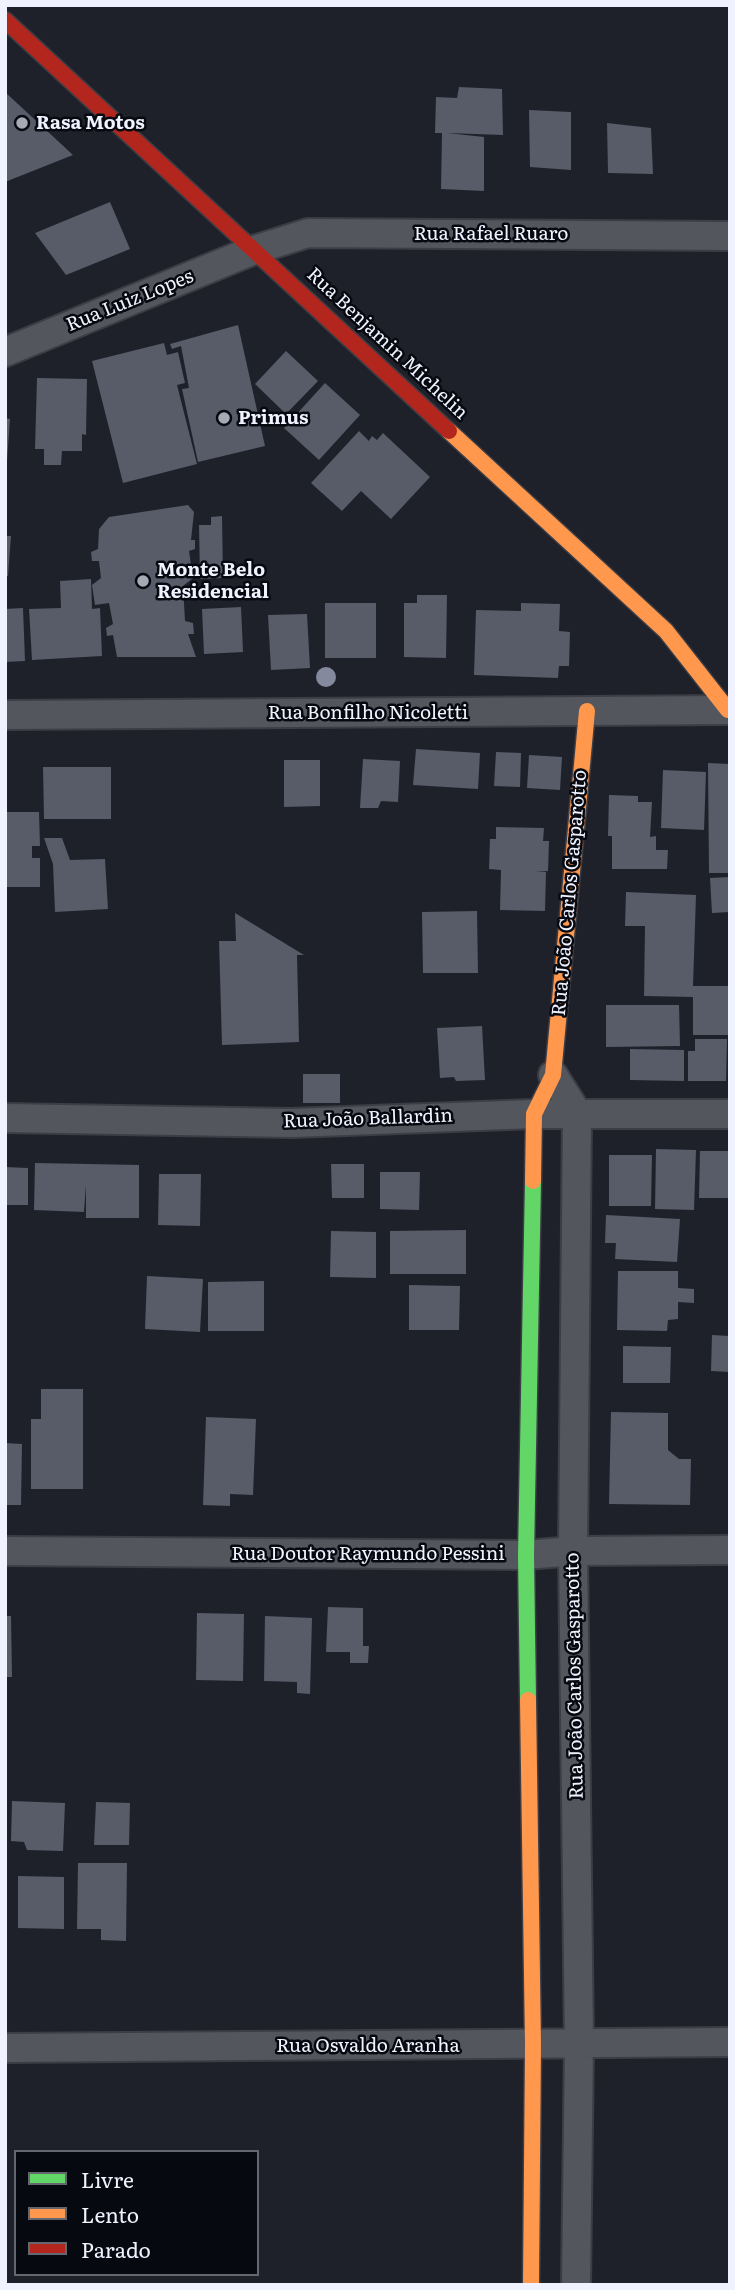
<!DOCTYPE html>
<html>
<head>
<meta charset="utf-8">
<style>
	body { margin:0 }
	#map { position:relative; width:735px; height:2290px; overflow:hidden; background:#1f212a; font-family:Literata,serif }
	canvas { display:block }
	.frame { position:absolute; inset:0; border:7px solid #f0f3ff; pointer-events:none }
	.legend { position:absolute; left:14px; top:2150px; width:245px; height:126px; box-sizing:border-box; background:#070910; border:2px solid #646770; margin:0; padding:9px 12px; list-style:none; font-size:21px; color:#f0f3ff }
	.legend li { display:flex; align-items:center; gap:14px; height:35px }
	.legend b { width:35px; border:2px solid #646770 }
</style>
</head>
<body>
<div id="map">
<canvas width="735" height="2290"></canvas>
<div class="frame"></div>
<ul class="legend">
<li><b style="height:9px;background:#63d668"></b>Livre</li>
<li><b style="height:9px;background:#ff974d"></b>Lento</li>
<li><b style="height:9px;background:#b3261e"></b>Parado</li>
</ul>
</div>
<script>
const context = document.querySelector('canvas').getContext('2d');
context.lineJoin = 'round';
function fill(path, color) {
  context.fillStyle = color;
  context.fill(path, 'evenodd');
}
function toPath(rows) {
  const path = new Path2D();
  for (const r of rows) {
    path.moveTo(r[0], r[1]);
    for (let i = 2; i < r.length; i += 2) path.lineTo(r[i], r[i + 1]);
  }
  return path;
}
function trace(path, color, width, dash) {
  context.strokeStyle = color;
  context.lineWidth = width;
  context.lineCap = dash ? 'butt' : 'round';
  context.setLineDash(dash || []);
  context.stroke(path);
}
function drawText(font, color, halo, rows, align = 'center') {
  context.font = font + ' Literata,serif';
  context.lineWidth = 5;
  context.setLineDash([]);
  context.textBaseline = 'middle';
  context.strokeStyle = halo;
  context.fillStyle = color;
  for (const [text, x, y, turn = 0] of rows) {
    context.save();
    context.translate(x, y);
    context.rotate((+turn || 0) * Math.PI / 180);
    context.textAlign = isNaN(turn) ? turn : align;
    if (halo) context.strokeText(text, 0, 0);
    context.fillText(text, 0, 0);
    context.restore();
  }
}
fill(toPath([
	[459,87,502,89,503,135,447,133,484,137,484,191,441,189,442,133,435,133,436,97,457,98],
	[5,92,73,155,5,182],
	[529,110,571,112,571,170,530,167],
	[607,123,651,128,653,174,608,173],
	[110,202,130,249,66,275,35,233],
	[238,325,265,446,198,462,182,389,189,388,181,346,172,349,170,344],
	[164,343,167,355,178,352,185,383,177,385,197,464,123,483,92,361],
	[286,351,318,381,286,414,255,384],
	[37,378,87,379,86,435,82,434,82,451,62,451,61,465,44,465,44,449,35,449],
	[325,383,360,415,319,460,284,428],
	[5,418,10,419,7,461,5,461],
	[359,431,369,441,372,436,377,440,383,433,430,477,391,519,361,491,342,511,311,483],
	[188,505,194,512,191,540,195,540,195,549,189,551,193,578,183,586,185,621,193,623,194,634,188,634,196,657,117,657,113,635,107,636,106,628,113,624,109,603,95,605,92,585,101,578,99,561,92,561,91,552,98,549,99,529,109,517],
	[222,516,223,578,200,579,199,525,211,525,211,517],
	[5,536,11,536,8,576,5,576],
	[91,579,92,609,100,608,102,656,32,660,29,609,61,608,60,581],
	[417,595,447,595,446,658,404,657,404,603,417,603],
	[325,603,376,603,376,658,325,658],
	[521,603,560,604,559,631,570,632,569,666,559,666,558,678,474,675,476,610,521,611],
	[241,607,243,652,204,654,202,609],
	[23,608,25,661,5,662,5,609],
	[307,614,310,668,271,670,268,615],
	[416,749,480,753,478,789,413,785],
	[496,752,521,753,520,787,494,786],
	[529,755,562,757,560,790,527,788],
	[363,759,400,761,398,802,381,801,378,808,360,808],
	[284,760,320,760,320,806,284,807],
	[708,763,730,764,730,873,709,873],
	[43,767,111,767,111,819,44,819],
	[663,770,706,772,704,830,661,828],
	[609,795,638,796,638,802,652,802,650,837,656,836,656,850,668,850,667,869,612,869,612,836,608,836],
	[5,812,39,812,40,846,32,846,32,858,40,858,40,887,5,887],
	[496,827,544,828,543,841,549,841,548,871,536,872,546,872,545,911,500,910,501,870,489,869,490,839,496,839],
	[44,838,62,838,70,860,105,859,108,909,55,912,53,864],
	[730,877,730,912,712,913,710,878],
	[626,892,696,895,693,986,730,986,730,1035,693,1035,693,997,644,996,645,926,625,926],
	[477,911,478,973,423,973,422,912],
	[235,913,304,955,297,955,299,1042,222,1045,219,941,236,941],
	[606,1005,679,1005,680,1046,606,1047],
	[482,1026,485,1080,456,1081,454,1077,440,1078,437,1028],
	[695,1039,727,1039,726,1081,688,1081,688,1051,695,1051],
	[630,1049,684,1050,684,1081,630,1080],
	[303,1074,340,1074,340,1103,303,1103],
	[656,1149,696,1150,694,1210,655,1209],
	[700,1151,730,1151,730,1198,699,1198],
	[609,1155,652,1155,651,1206,609,1206],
	[35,1163,139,1165,139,1218,86,1218,86,1185,84,1212,34,1210],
	[331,1164,364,1164,364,1198,332,1198],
	[5,1167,28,1168,28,1205,5,1205],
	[380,1172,420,1172,419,1210,380,1209],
	[159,1174,201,1174,200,1226,158,1225],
	[606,1215,680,1219,677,1262,615,1259,616,1243,605,1243],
	[466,1230,466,1274,390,1274,390,1231],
	[331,1231,376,1232,376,1278,330,1277],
	[618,1271,678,1271,678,1288,694,1289,694,1303,678,1302,678,1319,668,1320,667,1331,617,1330],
	[147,1276,203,1279,200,1332,145,1329],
	[264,1281,264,1331,208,1331,208,1282],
	[409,1285,460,1286,459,1330,409,1330],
	[712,1335,730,1336,730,1372,711,1371],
	[623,1346,671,1347,670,1383,623,1383],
	[41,1389,83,1389,83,1489,31,1489,31,1419,41,1419],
	[611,1412,668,1413,668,1450,679,1459,691,1459,690,1505,609,1504],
	[206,1417,256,1419,253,1495,230,1494,230,1506,203,1505],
	[5,1443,22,1444,21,1505,5,1505],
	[328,1607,363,1608,363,1646,369,1646,368,1663,350,1663,350,1652,326,1652],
	[197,1613,244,1614,243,1681,196,1680],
	[5,1616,11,1616,12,1677,5,1677],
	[265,1616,312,1618,310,1694,297,1693,297,1682,264,1681],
	[12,1801,65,1803,63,1851,27,1850,24,1842,11,1841],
	[96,1802,130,1803,129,1845,94,1845],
	[78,1863,127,1863,126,1941,101,1940,101,1929,77,1929],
	[18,1876,64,1877,64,1929,18,1928]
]), '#585b68');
const street = toPath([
	[5,352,254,250,308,233,730,236],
	[5,715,730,710],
	[553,1075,577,1113,573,1551,579,2043,576,2285],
	[5,1118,292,1123,534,1114,730,1114],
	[5,1551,526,1555,573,1551,730,1550],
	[5,2048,730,2042]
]);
const fast = toPath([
	[528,1700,526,1555,533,1181]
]);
const slow = toPath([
	[449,431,666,631,728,710],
	[533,1181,534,1114,553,1075,587,711],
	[528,1700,533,2045,531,2285]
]);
const jam = toPath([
	[5,20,449,431]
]);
trace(street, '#3c3d45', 32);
trace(fast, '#3c3d45', 19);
trace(slow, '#3c3d45', 19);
trace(jam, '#3c3d45', 19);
trace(street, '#54565d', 28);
trace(fast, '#63d668', 16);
trace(slow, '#ff974d', 16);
trace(jam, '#b3261e', 16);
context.fillStyle = '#84899e';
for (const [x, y] of [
	[326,677]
]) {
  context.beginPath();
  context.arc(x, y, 10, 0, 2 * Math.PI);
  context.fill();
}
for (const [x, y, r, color] of [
	[22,123,7,"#a7aab4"],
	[224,418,7,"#a7aab4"],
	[143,581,7,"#a7aab4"]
]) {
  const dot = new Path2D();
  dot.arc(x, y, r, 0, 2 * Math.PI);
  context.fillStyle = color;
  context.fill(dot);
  trace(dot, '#070910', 2.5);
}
drawText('bold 19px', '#f0f3ff', '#070910', [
	["Rasa Motos",36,123],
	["Primus",238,418],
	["Monte Belo",157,570],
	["Residencial",157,592]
], 'left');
drawText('19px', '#f0f3ff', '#070910', [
	["Rua Rafael Ruaro",491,234],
	["Rua Luiz Lopes",130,301,-22],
	["Rua Benjamin Michelin",387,344,43],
	["Rua Bonfilho Nicoletti",368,713],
	["Rua João Carlos Gasparotto",570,893,-85],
	["Rua João Ballardin",368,1119,-2],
	["Rua Doutor Raymundo Pessini",368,1554],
	["Rua João Carlos Gasparotto",575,1676,-91],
	["Rua Osvaldo Aranha",368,2046]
]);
</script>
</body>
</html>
